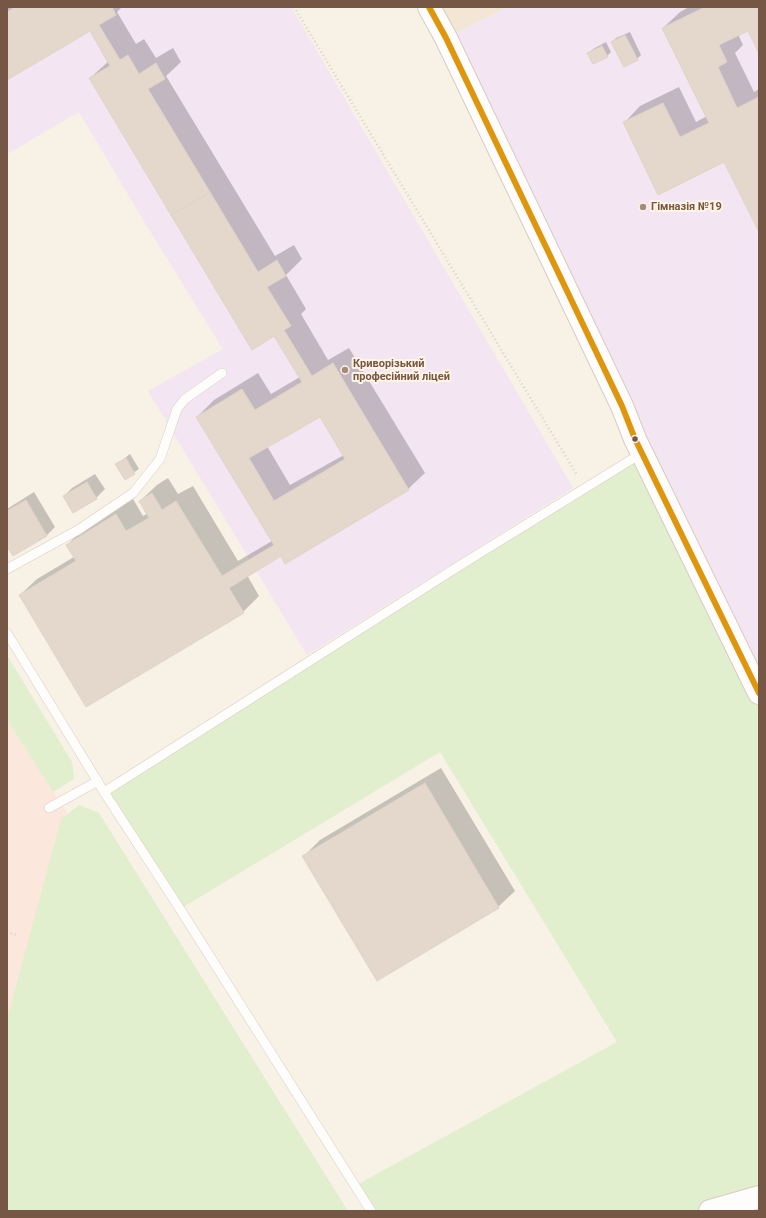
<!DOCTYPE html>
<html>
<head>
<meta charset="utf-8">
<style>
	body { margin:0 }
	#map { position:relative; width:766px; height:1218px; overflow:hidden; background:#f7f1e6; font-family:Roboto,sans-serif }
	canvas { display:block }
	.frame { position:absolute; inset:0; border:8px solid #765645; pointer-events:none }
</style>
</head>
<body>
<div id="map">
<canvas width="766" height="1218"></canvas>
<div class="frame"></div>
</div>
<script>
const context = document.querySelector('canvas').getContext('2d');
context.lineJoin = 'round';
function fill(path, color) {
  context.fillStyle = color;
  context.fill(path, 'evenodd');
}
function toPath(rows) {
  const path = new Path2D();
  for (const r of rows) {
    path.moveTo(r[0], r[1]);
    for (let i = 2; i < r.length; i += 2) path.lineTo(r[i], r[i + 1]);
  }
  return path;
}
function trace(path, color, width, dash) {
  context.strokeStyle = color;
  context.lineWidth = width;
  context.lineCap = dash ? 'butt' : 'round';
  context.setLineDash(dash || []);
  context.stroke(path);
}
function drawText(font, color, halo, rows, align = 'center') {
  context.font = font + ' Roboto,sans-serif';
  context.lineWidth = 4;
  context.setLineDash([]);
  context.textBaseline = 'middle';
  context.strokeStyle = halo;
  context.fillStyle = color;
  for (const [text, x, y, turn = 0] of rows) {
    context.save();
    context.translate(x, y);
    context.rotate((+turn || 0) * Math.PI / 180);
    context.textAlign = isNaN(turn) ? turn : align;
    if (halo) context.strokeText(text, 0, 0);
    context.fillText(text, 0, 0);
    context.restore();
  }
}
fill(toPath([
	[429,7,508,7,446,38]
]), '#f3e6d5');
fill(toPath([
	[7,720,67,813,7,1197]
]), '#fbe7db');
fill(toPath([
	[7,7,291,7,573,488,307,655,148,391,223,349,148,228,79,112,7,154],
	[508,7,759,7,759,693,446,38]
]), '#f3e5f1');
fill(toPath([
	[642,453,759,693,759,1197,710,1211,371,1211,355,1186,617,1042,440,752,180,909,104,792],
	[7,655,72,762,74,779,53,792,7,720],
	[79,805,99,813,348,1211,7,1211,7,1019,61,819]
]), '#e2efcf');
fill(toPath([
	[7,7,122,7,117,12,136,44,144,39,156,58,173,48,181,62,166,76,275,256,294,245,302,259,286,275,306,309,301,314,328,360,349,348,425,473,408,489,281,555,247,575,259,596,243,612,20,595,37,579,74,557,67,545,83,529,133,499,143,516,148,513,140,501,157,485,168,478,178,494,193,486,238,561,272,541,197,417,214,400,258,373,271,394,300,377,274,335,90,78,109,61,90,29,7,79],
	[321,415,344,455,290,485,267,446],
	[689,7,759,7,759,51,749,29,738,34,743,45,735,53,754,92,759,89,759,230,725,161,624,123,640,106,679,87,696,122,707,116,663,28,680,12],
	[630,32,641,55,637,59,612,42,616,38],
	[606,42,611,52,607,56,589,53,593,49],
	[130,454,139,469,125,478,117,464],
	[95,474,105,489,96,498,73,512,64,496,72,488],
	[34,492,55,527,47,535,13,555,7,545,7,509],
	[441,768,515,891,498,907,377,979,304,856,320,840]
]), '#0003');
const building = toPath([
	[15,7,112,7,116,15,99,25,120,60,128,55,139,74,156,63,165,79,148,89,210,192,171,215,89,78,110,66,90,31,7,80,7,12,15,7],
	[705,7,759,7,759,53,748,31,719,45,727,62,718,67,737,108,759,97,759,232,724,162,658,195,623,122,663,103,680,137,709,123,662,28,705,7],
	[625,35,638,60,624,67,611,42,625,35],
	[602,46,608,57,593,64,587,53,602,46],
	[210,192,258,272,277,260,286,276,267,287,291,326,284,330,312,376,333,363,409,490,285,564,281,556,229,588,244,613,86,707,19,595,76,561,66,545,116,514,126,531,149,518,139,501,152,493,162,510,176,501,222,576,274,545,196,417,242,389,255,410,302,382,274,336,252,350,171,215,210,192],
	[320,417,345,459,274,501,249,458,320,417],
	[126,458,135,474,125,480,115,464,126,458],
	[87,482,97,499,73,513,63,496,87,482],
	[26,500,47,536,13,556,7,547,7,511,26,500],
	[425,783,499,908,377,981,302,856,425,783]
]);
fill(building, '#e4d8cd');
trace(building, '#e0d3c8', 1);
const lane = toPath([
	[7,569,78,530,133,493,160,459,177,409,185,399,222,373],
	[7,633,104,792,180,909,371,1211],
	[104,792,459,566,642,453],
	[49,808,98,781]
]);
const secondary = toPath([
	[429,7,446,38,622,406,635,439,759,693],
	[710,1211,759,1197]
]);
trace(lane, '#d8cec4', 10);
trace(secondary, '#d8ccc2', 24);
trace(toPath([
	[294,7,577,475],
	[7,932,17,935]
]), '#dad0ca', 2.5, [1, 3]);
trace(lane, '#fefdfb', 9);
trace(secondary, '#fefdfb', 22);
trace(toPath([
	[429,7,446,38,622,406,635,439,759,693]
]), '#dd960e', 6);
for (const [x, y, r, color] of [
	[643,207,4,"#a38c7d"],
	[345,370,4,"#a38c7d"],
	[635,439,3.5,"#765645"]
]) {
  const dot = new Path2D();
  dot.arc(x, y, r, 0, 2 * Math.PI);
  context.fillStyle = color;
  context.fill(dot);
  trace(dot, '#fff5e7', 1.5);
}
drawText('bold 11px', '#765645', '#fff5e7', [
	["Гімназія №19",651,207],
	["Криворізький",353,364],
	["професійний ліцей",353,377]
], 'left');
</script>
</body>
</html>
